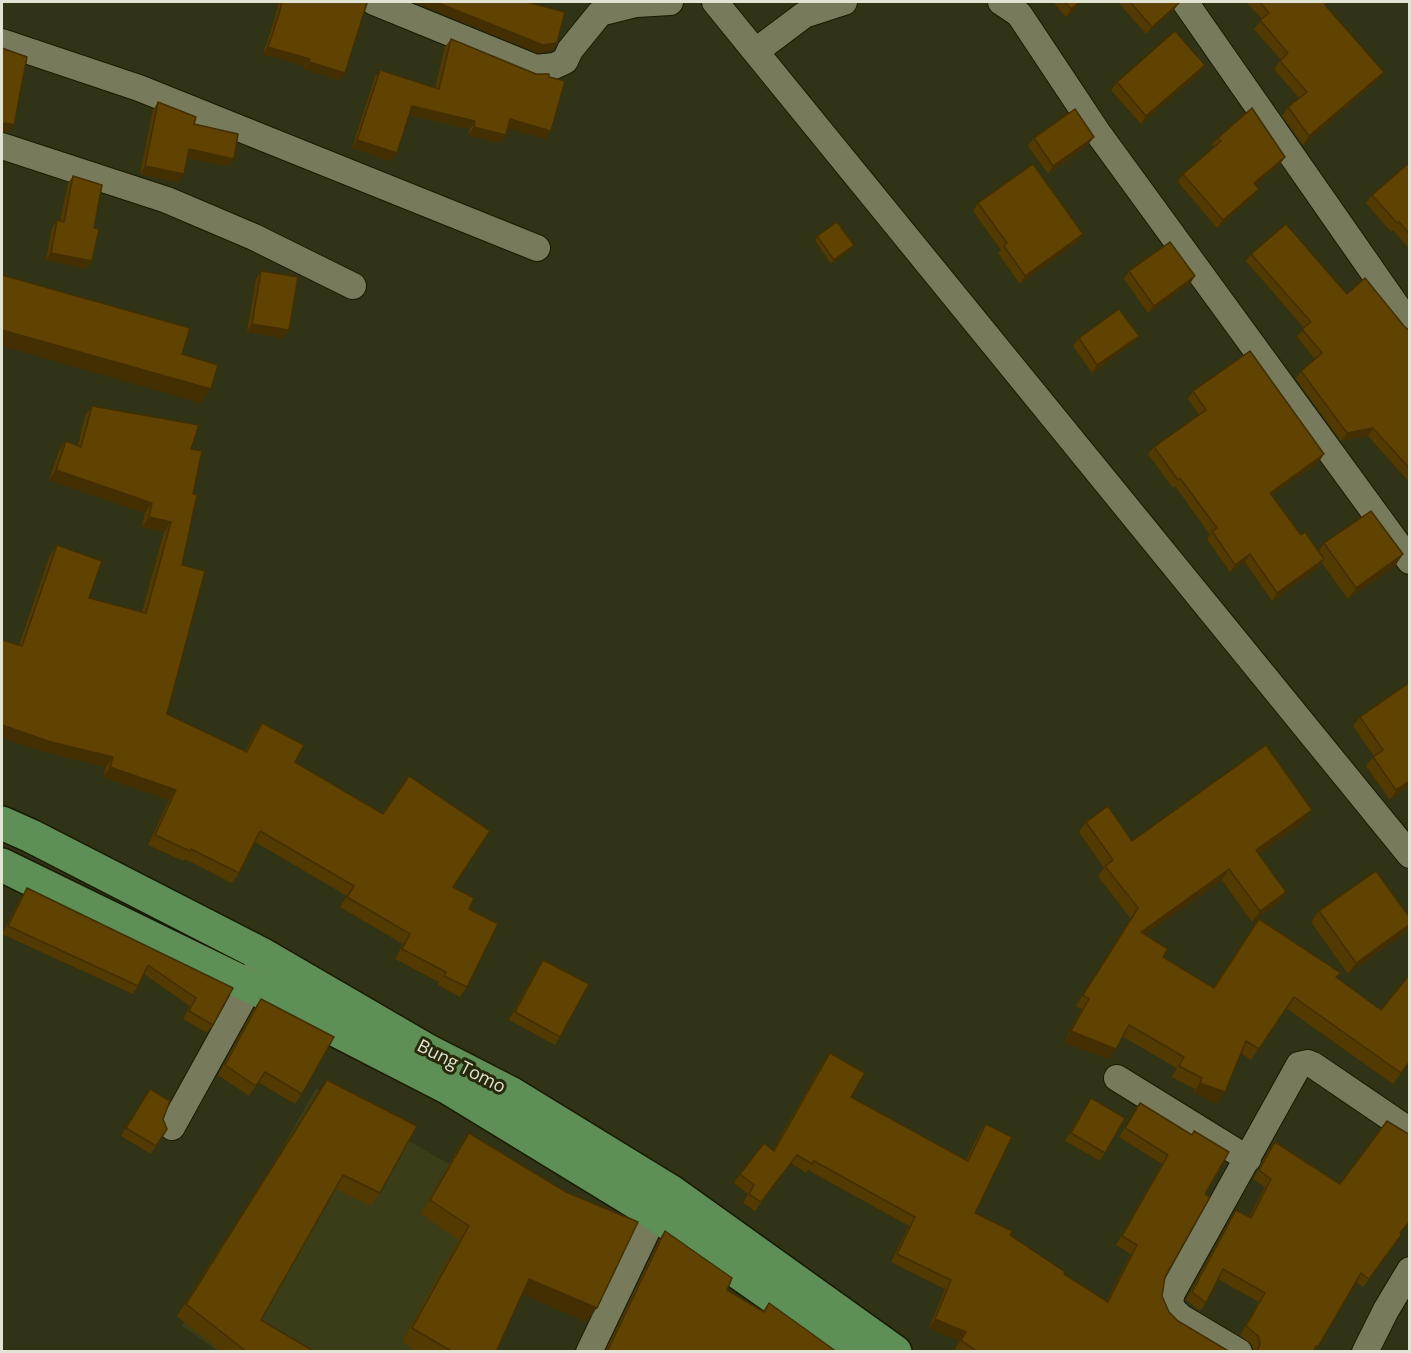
<!DOCTYPE html>
<html>
<head>
<meta charset="utf-8">
<style>
	body { margin:0 }
	#map { position:relative; width:1411px; height:1353px; overflow:hidden; background:#303315; font-family:"Open Sans",sans-serif }
	canvas { display:block }
	.frame { position:absolute; inset:0; border:3px solid #e2e4d3; pointer-events:none }
</style>
</head>
<body>
<div id="map">
<canvas width="1411" height="1353"></canvas>
<div class="frame"></div>
</div>
<script>
const context = document.querySelector('canvas').getContext('2d');
context.lineJoin = 'round';
function fill(path, color) {
  context.fillStyle = color;
  context.fill(path, 'evenodd');
}
function toPath(rows) {
  const path = new Path2D();
  for (const r of rows) {
    path.moveTo(r[0], r[1]);
    for (let i = 2; i < r.length; i += 2) path.lineTo(r[i], r[i + 1]);
  }
  return path;
}
function trace(path, color, width, dash) {
  context.strokeStyle = color;
  context.lineWidth = width;
  context.lineCap = dash ? 'butt' : 'round';
  context.setLineDash(dash || []);
  context.stroke(path);
}
function drawText(font, color, halo, rows, align = 'center') {
  context.font = font + ' "Open Sans",sans-serif';
  context.lineWidth = 6;
  context.setLineDash([]);
  context.textBaseline = 'middle';
  context.strokeStyle = halo;
  context.fillStyle = color;
  for (const [text, x, y, turn = 0] of rows) {
    context.save();
    context.translate(x, y);
    context.rotate((+turn || 0) * Math.PI / 180);
    context.textAlign = isNaN(turn) ? turn : align;
    if (halo) context.strokeText(text, 0, 0);
    context.fillText(text, 0, 0);
    context.restore();
  }
}
fill(toPath([
	[316,1088,544,1218,483,1351,218,1351,182,1326]
]), '#3b3d18');
const street = toPath([
	[374,2,536,68,554,66,565,61,570,50,600,13,636,4,670,2],
	[715,2,1410,855],
	[1001,2,1019,14,1098,133,1410,561],
	[1185,2,1410,325],
	[2,42,139,88,537,248],
	[756,51,804,15,844,2],
	[2,146,167,200,254,237,353,286],
	[1117,1078,1248,1159],
	[172,1127,250,986,257,969],
	[589,1352,655,1214],
	[1239,1352,1182,1318,1173,1310,1170,1301,1172,1293,1299,1065,1308,1063,1313,1065,1410,1131],
	[1365,1352,1386,1310,1410,1270]
]);
const primary = toPath([
	[2,823,31,836,263,955,428,1051,512,1094,670,1191,895,1352],
	[2,865,250,986,447,1087,655,1214,852,1352]
]);
trace(street, '#191a00', 28);
trace(primary, '#191a00', 36);
trace(street, '#787b5b', 26);
trace(primary, '#5e8f56', 33);
fill(toPath([
	[279,2,367,2,340,80,304,69,305,66,263,54,273,24],
	[1053,2,1083,2,1066,17],
	[1118,2,1178,2,1173,11,1146,34],
	[1246,2,1325,2,1325,6,1378,80,1303,145,1282,116,1288,107,1299,98,1274,69,1281,60,1254,29,1262,19],
	[451,39,546,139,508,128,506,135,500,143,468,135,470,129,409,115,391,161,352,148,375,77,380,70,435,88,445,47],
	[1205,65,1200,73,1141,124,1111,90,1117,82],
	[158,102,194,124,234,159,228,166,188,158,179,182,140,174,153,110],
	[1034,138,1088,145,1048,174,1028,146],
	[1218,138,1285,157,1280,164,1256,185,1254,197,1217,228,1178,182,1183,174,1214,147,1212,145],
	[1410,162,1410,250,1393,230,1391,232,1366,203,1372,195],
	[73,176,87,269,46,260,52,228,57,220,60,221,68,183],
	[978,203,1078,242,1020,284,998,253,1001,250,973,211],
	[817,236,854,245,851,249,831,264,815,240],
	[1251,254,1347,294,1404,326,1410,331,1410,483,1368,436,1341,441,1296,379,1301,371,1315,359,1297,337,1304,328,1246,261],
	[261,271,289,330,283,338,247,332,256,279],
	[1129,271,1190,284,1148,313,1124,279],
	[1139,336,1133,343,1092,373,1073,346,1079,338],
	[1193,391,1319,462,1272,495,1301,535,1319,551,1324,543,1403,554,1395,566,1348,599,1322,563,1319,567,1272,601,1245,562,1230,572,1207,539,1210,535,1175,486,1173,488,1148,454,1154,447,1199,415,1188,399],
	[92,406,191,449,193,494,182,565,167,714,245,752,255,733,262,723,295,762,453,887,469,909,467,987,460,997,438,985,439,982,395,959,403,944,340,907,347,896,255,842,239,873,232,883,185,859,183,861,148,845,169,800,103,777,106,767,44,752,19,645,50,555,57,545,89,598,142,612,164,532,142,527,145,513,49,480,59,451,66,441,78,445,85,416],
	[1410,682,1410,786,1390,800,1366,766,1374,756,1353,726,1360,717],
	[1305,821,1259,854,1286,892,1279,903,1252,922,1222,880,1145,934,1163,957,1214,988,1338,979,1410,1061,1393,1084,1286,1008,1251,1060,1241,1053,1225,1092,1217,1103,1193,1093,1195,1089,1172,1077,1177,1068,1123,1037,1108,1059,1064,1042,1082,1009,1076,1006,1131,919,1098,876,1104,868,1079,832,1086,822,1132,841],
	[27,888,233,988,213,1025,207,1033,183,1019,190,1006,144,974,138,986,133,994,2,934,22,896],
	[1319,911,1410,918,1410,926,1404,934,1348,974,1311,922],
	[543,960,560,1037,555,1045,509,1020,538,968],
	[261,999,302,1094,295,1104,258,1082,249,1096,218,1075,254,1009],
	[830,1053,851,1097,966,1160,980,1132,986,1124,975,1213,1010,1235,1064,1274,1107,1301,1131,1254,1116,1245,1162,1164,1119,1137,1140,1103,1205,1194,1165,1277,1162,1296,1169,1312,1178,1321,1230,1352,958,1352,955,1349,960,1341,929,1328,945,1289,891,1262,909,1226,808,1170,806,1173,791,1163,755,1211,743,1203,748,1194,734,1183,740,1174,773,1150,824,1061],
	[327,1080,380,1193,371,1206,335,1189,261,1320,315,1352,222,1352,177,1316,318,1093],
	[150,1089,163,1119,156,1146,151,1154,121,1136],
	[1091,1098,1105,1153,1100,1161,1065,1141],
	[469,1133,587,1322,522,1294,496,1352,418,1352,402,1342,459,1240,421,1214,459,1147],
	[1275,1142,1400,1233,1396,1243,1363,1287,1356,1282,1314,1352,1254,1352,1252,1345,1240,1335,1259,1302,1218,1279,1206,1303,1200,1311,1186,1300,1230,1219,1236,1210,1249,1217,1265,1187,1253,1179,1268,1151],
	[665,1231,727,1290,763,1311,769,1303,837,1352,605,1352,659,1240]
]), '#533a01');
fill(toPath([
	[413,2,436,2,557,43,552,51,538,53],
	[1080,2,1083,2,1066,17,1071,9],
	[1179,3,1173,11,1146,34,1152,27],
	[268,47,310,59,305,66,263,54],
	[309,62,345,73,340,80,304,69],
	[1205,65,1200,73,1141,124,1146,116],
	[1384,72,1378,80,1303,145,1309,136],
	[412,106,475,121,470,129,406,114],
	[510,119,551,131,546,139,504,127],
	[5,123,14,125,9,132,2,132,2,125],
	[474,127,506,135,500,143,468,135],
	[1094,137,1088,145,1048,174,1053,166],
	[357,140,397,153,391,161,352,148],
	[189,149,234,159,228,166,184,157],
	[1285,157,1280,164,1249,191,1254,183],
	[145,166,184,174,179,182,140,174],
	[1259,189,1254,197,1217,228,1223,220],
	[1083,234,1078,242,1020,284,1025,276],
	[854,245,851,249,831,264,834,260],
	[51,253,92,261,87,269,46,260],
	[1195,276,1190,284,1148,313,1154,306],
	[252,324,289,330,283,338,247,332],
	[2,330,211,389,201,403,2,346],
	[1139,336,1133,343,1092,373,1097,365],
	[1373,428,1368,436,1341,441,1347,433],
	[1324,454,1319,462,1265,500,1270,493],
	[56,470,152,503,145,513,49,480],
	[149,517,171,522,164,532,142,527],
	[1250,554,1245,562,1230,572,1235,565],
	[1403,554,1395,566,1348,599,1356,588],
	[1324,559,1319,567,1272,601,1277,593],
	[2,725,113,757,106,767,44,752,2,738],
	[110,767,176,790,169,800,103,777],
	[1410,781,1410,786,1390,800,1396,790],
	[1312,810,1305,821,1249,861,1256,850],
	[1229,869,1222,880,1134,943,1141,932],
	[1286,892,1279,903,1252,922,1260,911],
	[1410,924,1410,926,1404,934,1348,974,1356,963],
	[1071,1031,1116,1049,1108,1059,1064,1042],
	[1200,1083,1225,1092,1217,1103,1193,1093],
	[529,1279,597,1308,587,1322,519,1293],
	[935,1319,966,1332,960,1341,929,1328]
]), '#432f01');
const building = toPath([
	[282,2,367,2,367,3,345,73,309,62,310,59,268,47,278,17,282,2],
	[436,2,527,2,565,12,557,43,543,45,436,2],
	[1065,2,1080,2,1071,9,1065,2],
	[1130,2,1178,2,1179,3,1152,27,1130,2],
	[1260,2,1325,2,1327,4,1325,5,1384,72,1309,136,1288,107,1307,92,1280,61,1288,53,1260,20,1269,13,1260,2],
	[1175,31,1205,65,1146,116,1117,82,1175,31],
	[451,39,536,74,549,74,549,77,565,81,551,131,510,119,506,135,474,127,475,121,412,106,397,153,357,140,380,70,439,89,451,39],
	[2,48,27,57,14,125,5,123,2,125,2,48],
	[158,102,196,117,194,124,238,134,234,159,189,149,184,174,145,166,158,102],
	[1252,108,1285,157,1254,183,1259,189,1223,220,1183,174,1221,141,1218,138,1252,108],
	[1075,109,1094,137,1053,166,1034,138,1075,109],
	[1410,162,1410,234,1399,222,1397,223,1372,195,1410,162],
	[1033,164,1083,234,1025,276,1004,246,1007,243,978,203,1033,164],
	[73,176,102,185,94,228,99,229,92,261,51,253,57,220,64,222,73,176],
	[837,222,854,245,834,260,817,236,837,222],
	[1286,224,1347,294,1365,278,1404,326,1410,331,1410,469,1373,428,1347,433,1301,371,1322,353,1302,329,1311,322,1251,254,1286,224],
	[1170,242,1195,276,1154,306,1129,271,1170,242],
	[261,271,298,277,289,330,252,324,261,271],
	[2,275,190,328,182,354,218,365,211,389,2,330,2,275],
	[1119,309,1139,336,1097,365,1079,338,1119,309],
	[1250,351,1324,454,1270,493,1301,535,1305,532,1324,559,1277,593,1250,554,1235,565,1212,531,1217,528,1180,478,1178,480,1154,447,1206,410,1193,391,1250,351],
	[92,406,199,425,191,449,202,451,193,494,197,495,182,565,205,571,167,714,247,752,262,723,304,745,295,762,383,814,409,776,490,831,453,887,474,898,469,909,498,924,467,987,444,976,446,972,402,949,410,934,347,897,354,886,260,831,239,873,191,849,190,851,155,835,176,790,110,767,113,757,51,742,2,725,2,640,22,646,57,545,102,561,89,598,146,613,171,522,149,517,152,503,56,470,66,441,81,447,92,406],
	[1371,511,1403,554,1356,588,1324,543,1371,511],
	[1410,682,1410,781,1396,790,1373,757,1383,750,1360,717,1410,682],
	[1266,745,1312,810,1256,850,1286,892,1260,911,1229,869,1141,932,1168,949,1163,957,1214,988,1259,919,1341,973,1336,977,1381,1010,1410,974,1410,1061,1401,1073,1294,997,1259,1049,1246,1041,1225,1092,1200,1083,1202,1078,1179,1066,1184,1057,1129,1025,1116,1049,1071,1031,1089,999,1083,995,1138,908,1105,866,1113,860,1086,822,1108,806,1132,841,1266,745],
	[1376,871,1410,918,1410,924,1356,963,1319,911,1376,871],
	[27,888,233,988,213,1025,189,1011,196,998,148,965,138,986,8,926,27,888],
	[543,960,589,984,560,1037,515,1012,543,960],
	[261,999,334,1037,302,1094,265,1072,256,1086,225,1065,261,999],
	[830,1053,865,1073,851,1097,968,1161,986,1124,1012,1137,975,1213,1012,1231,1010,1235,1065,1272,1064,1274,1108,1302,1137,1245,1122,1236,1168,1155,1125,1128,1140,1103,1192,1135,1194,1131,1229,1152,1205,1194,1210,1197,1165,1277,1162,1296,1169,1312,1178,1321,1230,1352,978,1352,961,1340,966,1332,935,1319,951,1280,897,1254,915,1217,814,1161,812,1164,797,1155,761,1202,749,1194,754,1185,740,1174,764,1143,774,1151,830,1053],
	[327,1080,417,1126,380,1193,343,1175,261,1320,315,1352,247,1352,186,1304,327,1080],
	[150,1089,170,1101,163,1119,167,1129,156,1146,126,1128,150,1089],
	[1091,1098,1125,1118,1105,1153,1071,1133,1091,1098],
	[1387,1121,1410,1135,1410,1221,1400,1233,1402,1234,1369,1279,1361,1273,1318,1347,1316,1346,1313,1352,1257,1352,1260,1344,1258,1336,1246,1326,1265,1293,1223,1269,1206,1303,1192,1292,1236,1210,1251,1218,1271,1179,1259,1170,1275,1142,1340,1184,1387,1121],
	[469,1133,566,1192,638,1222,597,1308,529,1279,496,1352,453,1352,412,1328,469,1226,430,1200,469,1133],
	[665,1231,732,1278,727,1290,764,1312,769,1303,837,1352,607,1352,665,1231]
]);
fill(building, '#604301');
trace(building, '#432f01', 1.5);
drawText('18px', '#e2e4d3', '#27290b', [
	["Bung Tomo",461,1067,27]
]);
</script>
</body>
</html>
